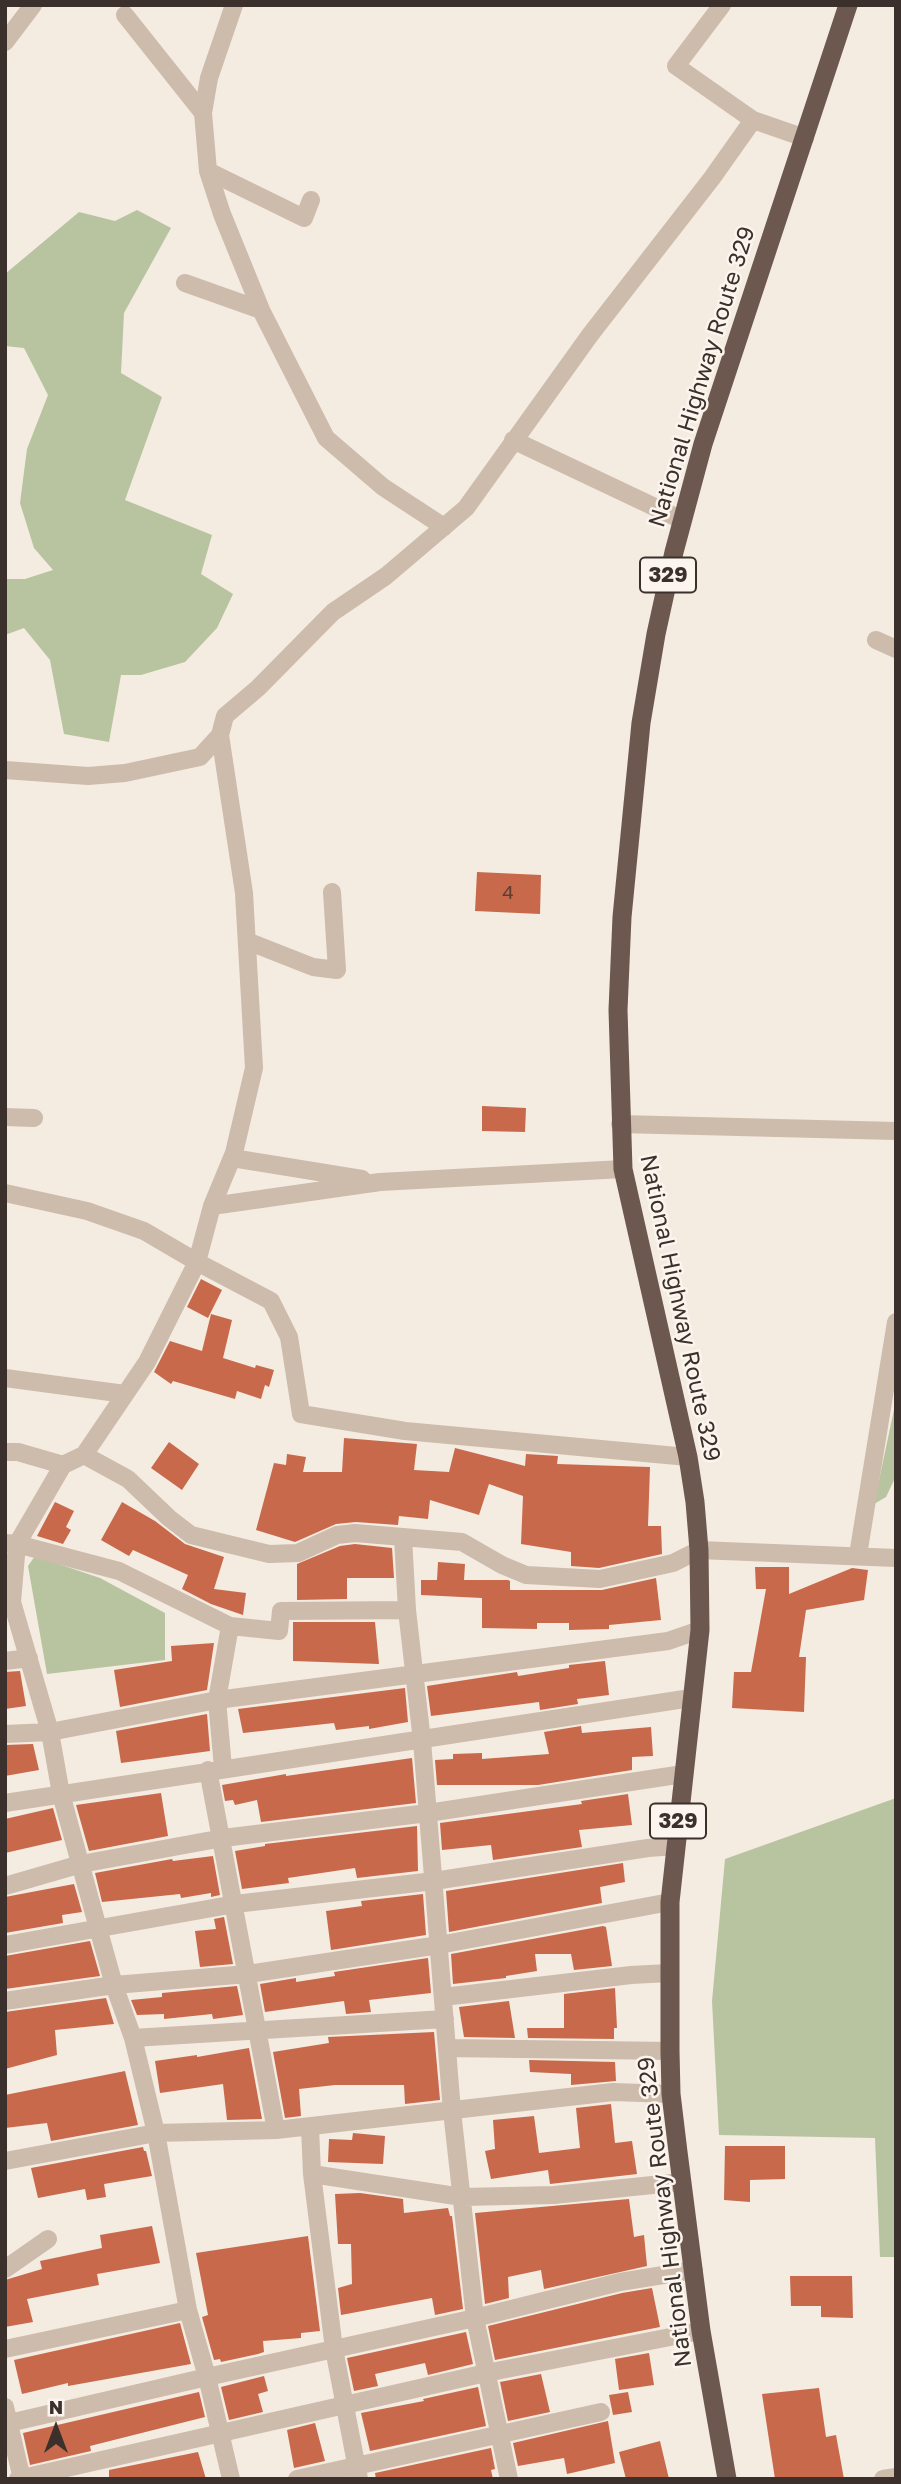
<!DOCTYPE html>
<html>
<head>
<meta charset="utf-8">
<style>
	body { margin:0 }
	#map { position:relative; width:901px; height:2484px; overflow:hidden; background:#f4ebe1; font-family:"Golos Text",sans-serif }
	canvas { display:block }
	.frame { position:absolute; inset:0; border:7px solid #3b302b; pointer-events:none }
	.north { position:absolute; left:21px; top:2393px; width:70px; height:70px; -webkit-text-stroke:5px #fbf5ee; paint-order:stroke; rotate:0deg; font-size:19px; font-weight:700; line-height:28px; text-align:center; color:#3b302b }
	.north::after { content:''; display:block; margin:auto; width:24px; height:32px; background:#3b302b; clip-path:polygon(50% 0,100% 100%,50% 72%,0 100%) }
</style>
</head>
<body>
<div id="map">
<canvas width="901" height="2484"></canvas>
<div class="frame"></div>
<div class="north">N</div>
</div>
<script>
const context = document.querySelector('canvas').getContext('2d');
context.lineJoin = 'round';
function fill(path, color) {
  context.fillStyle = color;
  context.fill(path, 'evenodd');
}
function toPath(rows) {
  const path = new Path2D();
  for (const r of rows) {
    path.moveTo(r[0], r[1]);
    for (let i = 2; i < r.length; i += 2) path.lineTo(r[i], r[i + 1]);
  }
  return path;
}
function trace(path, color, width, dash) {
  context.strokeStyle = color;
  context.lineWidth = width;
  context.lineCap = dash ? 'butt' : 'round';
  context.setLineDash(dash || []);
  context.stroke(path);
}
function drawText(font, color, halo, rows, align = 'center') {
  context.font = font + ' "Golos Text",sans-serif';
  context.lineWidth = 5;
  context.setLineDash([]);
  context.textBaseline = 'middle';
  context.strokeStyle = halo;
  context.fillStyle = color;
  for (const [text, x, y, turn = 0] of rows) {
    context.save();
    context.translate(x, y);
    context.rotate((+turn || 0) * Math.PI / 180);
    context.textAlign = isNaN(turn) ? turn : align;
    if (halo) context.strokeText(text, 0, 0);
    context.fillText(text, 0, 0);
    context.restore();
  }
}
fill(toPath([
	[137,210,171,228,124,313,121,373,162,397,125,500,212,535,201,574,233,594,217,628,185,662,141,675,121,675,109,742,64,734,50,660,24,628,5,635,5,579,25,579,53,570,34,548,20,503,27,449,48,395,24,348,5,346,5,274,79,212,115,221],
	[896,1400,896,1476,886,1497,874,1504],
	[35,1556,100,1578,165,1613,165,1660,47,1674,28,1566],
	[896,1798,896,2257,880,2257,875,2138,719,2135,712,2001,725,1859]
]), '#b8c4a0');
fill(toPath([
	[477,872,541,875,540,914,475,911],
	[482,1106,526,1108,525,1132,482,1131],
	[201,1279,222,1290,208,1318,187,1307],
	[211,1314,232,1320,223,1358,255,1368,256,1365,274,1370,269,1387,265,1385,261,1399,237,1391,235,1399,173,1381,171,1384,154,1372,170,1341,202,1351],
	[344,1438,417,1444,414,1470,449,1472,455,1448,525,1466,526,1454,558,1456,557,1464,650,1467,648,1526,661,1526,662,1554,599,1568,571,1566,571,1552,521,1544,523,1496,489,1484,479,1515,430,1500,428,1519,399,1516,398,1525,356,1522,336,1524,295,1542,256,1530,274,1463,286,1465,287,1454,306,1457,303,1472,342,1472],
	[169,1442,199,1464,182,1490,151,1468],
	[55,1502,74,1511,66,1527,71,1530,63,1544,37,1536],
	[122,1502,155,1521,185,1544,224,1557,214,1589,246,1593,243,1615,211,1604,182,1589,188,1575,133,1550,129,1556,101,1540],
	[355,1544,392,1548,394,1578,347,1578,347,1599,297,1600,297,1564,340,1546],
	[438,1562,465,1564,464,1580,508,1580,510,1581,510,1590,602,1590,656,1578,661,1620,609,1625,609,1629,569,1630,569,1623,537,1623,537,1629,482,1628,482,1598,421,1595,421,1580,437,1580],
	[755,1567,789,1567,789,1594,852,1568,868,1570,864,1600,806,1610,799,1657,806,1657,804,1712,732,1708,734,1672,751,1672,766,1589,756,1589],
	[293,1622,375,1622,379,1664,293,1661],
	[214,1643,207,1690,120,1707,114,1670,172,1661,171,1646],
	[605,1661,609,1695,577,1699,578,1704,540,1710,539,1702,431,1716,427,1686,517,1672,518,1676,569,1668,569,1665],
	[20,1671,26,1706,5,1709,5,1672],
	[405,1688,408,1722,369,1729,369,1726,336,1730,334,1723,243,1733,238,1709],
	[207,1714,210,1751,121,1763,116,1731],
	[581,1726,582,1733,651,1727,653,1756,632,1757,632,1770,538,1785,437,1785,435,1760,453,1759,453,1754,482,1753,482,1759,549,1754,544,1732],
	[33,1744,39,1770,5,1776,5,1745],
	[412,1758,416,1803,261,1822,257,1800,235,1805,233,1800,225,1801,222,1785,286,1774,286,1776],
	[161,1793,168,1836,89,1851,76,1805],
	[628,1794,632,1825,579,1830,582,1847,493,1860,491,1845,442,1850,440,1823,582,1804,581,1801],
	[53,1808,62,1840,5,1853,5,1819],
	[417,1826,418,1871,357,1878,355,1868,288,1878,289,1883,242,1889,235,1851,265,1846,265,1844],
	[213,1856,220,1895,211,1897,211,1893,181,1898,180,1894,102,1902,95,1873,172,1859,173,1861],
	[623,1863,625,1882,600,1887,602,1903,449,1932,446,1891],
	[74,1884,82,1912,62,1915,63,1923,5,1933,5,1897],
	[423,1894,426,1935,331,1950,326,1911,362,1906,361,1901],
	[224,1917,233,1964,200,1967,195,1931,216,1929,214,1919],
	[603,1926,606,1927,612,1966,574,1970,571,1954,535,1954,537,1971,506,1976,506,1978,453,1984,451,1954],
	[90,1941,100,1976,5,1989,5,1956],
	[428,1958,431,1993,369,2000,371,2012,346,2014,344,2001,265,2012,260,1984,296,1978,296,1982,335,1976,334,1972],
	[237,1986,243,2015,213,2019,212,2014,164,2019,164,2014,137,2015,131,2000,162,1997,162,1993],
	[615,1988,617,2028,614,2028,614,2039,528,2038,527,2028,564,2028,564,1994],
	[106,1998,114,2024,55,2030,57,2055,5,2069,5,2012],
	[509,2001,515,2038,464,2037,459,2007],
	[434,2032,440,2100,405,2104,404,2085,335,2085,299,2089,301,2116,285,2118,273,2052,329,2043,328,2037],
	[249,2048,262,2119,227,2120,223,2084,160,2093,155,2061,197,2055,197,2057],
	[529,2060,615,2062,616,2081,571,2085,571,2074,530,2072],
	[125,2071,138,2125,51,2141,47,2123,5,2128,5,2095],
	[611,2104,615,2143,632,2141,637,2174,550,2184,548,2170,491,2179,485,2151,495,2149,493,2120,534,2116,539,2153,580,2148,576,2108],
	[353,2133,385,2136,383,2164,328,2162,329,2139,352,2140],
	[725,2146,785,2146,785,2179,750,2180,750,2202,724,2200],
	[143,2147,144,2151,146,2151,152,2176,104,2184,106,2197,87,2200,85,2189,38,2198,31,2168],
	[360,2193,403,2199,404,2213,448,2208,450,2216,452,2216,463,2309,435,2315,432,2298,341,2315,338,2288,352,2284,351,2244,338,2244,335,2194],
	[629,2199,634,2237,644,2235,647,2266,544,2289,541,2270,508,2277,509,2298,485,2304,475,2213],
	[152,2226,160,2263,97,2274,99,2285,27,2299,33,2322,5,2327,5,2280,42,2269,40,2261,102,2248,100,2235],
	[308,2236,320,2331,301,2333,301,2338,263,2341,264,2352,258,2354,221,2362,220,2359,214,2360,202,2317,208,2315,196,2253],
	[790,2276,852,2276,853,2318,821,2317,821,2306,791,2306],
	[652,2288,660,2327,495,2360,488,2326,622,2293],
	[180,2323,191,2364,68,2386,68,2383,22,2394,14,2360],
	[466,2332,473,2364,428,2375,425,2363,375,2374,378,2386,354,2391,347,2358],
	[649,2353,654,2385,619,2390,615,2359],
	[541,2374,550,2412,508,2421,500,2382],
	[264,2376,268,2391,258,2394,263,2412,229,2420,221,2387],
	[478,2387,486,2426,370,2451,361,2413,424,2401,423,2399],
	[819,2388,826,2437,836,2435,844,2479,775,2479,762,2394],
	[199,2392,205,2417,90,2446,91,2451,30,2465,23,2433],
	[628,2392,632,2412,613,2415,609,2395],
	[608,2421,615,2463,567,2474,564,2458,518,2466,513,2443],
	[315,2423,325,2461,294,2468,287,2430],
	[660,2441,669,2479,626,2479,619,2452],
	[491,2448,495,2469,491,2470,493,2479,376,2479,375,2473],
	[198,2452,206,2479,109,2479,109,2470]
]), '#c8694b');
trace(toPath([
	[234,5,209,78,203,113,208,171,222,214,261,310,326,438,383,487,444,527],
	[722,5,676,66,753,120],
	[125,15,203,113],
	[5,42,33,5],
	[208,171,304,218,311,200],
	[185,283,261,310],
	[513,440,682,520],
	[876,640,896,649],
	[5,770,88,776,125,773,200,757,220,735],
	[247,941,313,967,337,970,332,892],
	[5,1117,34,1118],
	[620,1124,896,1131],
	[232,1158,362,1179],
	[5,1193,87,1211,144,1231,197,1262,271,1301,289,1337,301,1414,405,1431,688,1457],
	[212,1206,380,1182,623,1169],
	[5,1378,125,1394],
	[5,1452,18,1452,63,1465],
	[84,1455,128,1479,169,1518,191,1535,269,1554,298,1553,337,1535,355,1533,462,1542,502,1565,526,1575,600,1579,673,1563,699,1550,896,1558],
	[403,1537,407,1610,422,1741,452,2111,475,2318,509,2479],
	[5,1543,17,1544,119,1571,230,1626,217,1700,223,1768],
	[858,1555,896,1322],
	[230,1626,279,1631,281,1611,407,1610],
	[5,1661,29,1658],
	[5,1734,50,1732,217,1700,668,1641,700,1630],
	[208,1770,276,2130],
	[5,1803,691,1698],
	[5,1886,81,1864,223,1838,428,1813,683,1774],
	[5,1945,235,1904,434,1881,648,1848,676,1846],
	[443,1997,631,1975,669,1973],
	[5,2001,114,1985,248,1974,439,1945,670,1902],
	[133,2038,445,2019],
	[447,2048,670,2051],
	[310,2127,312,2174,334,2349,359,2479],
	[5,2161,156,2133,276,2130,613,2092,671,2094],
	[312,2174,462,2197,554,2195,682,2182],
	[5,2269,48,2239],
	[5,2349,188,2310],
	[5,2407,22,2479],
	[5,2424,207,2377,475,2318,620,2282,694,2270],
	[18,2479,486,2373,701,2331],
	[231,2479,207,2377,188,2310,156,2133,133,2038,114,1985,98,1928,61,1794,50,1732,12,1602,17,1544,63,1465,84,1455,147,1362,197,1262,212,1206,234,1153,254,1068,244,893,220,735,225,716,258,688,333,612,386,576,466,508,590,335,712,178,753,120,805,138],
	[297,2479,601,2412],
	[883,2479,896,2477]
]), '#cdbbac', 18);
trace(toPath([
	[727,2479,701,2331,678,2152,671,2094,670,2051,670,1902,700,1630,699,1550,695,1502,688,1457,623,1169,618,1010,622,917,641,723,656,634,674,552,703,444,848,5]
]), '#6c584f', 19);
drawText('19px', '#5e3e33', null, [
	["4",508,893]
]);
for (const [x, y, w] of [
	[668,575,56],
	[678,1821,56]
]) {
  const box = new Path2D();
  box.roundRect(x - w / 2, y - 17.5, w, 35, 5);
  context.fillStyle = '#fbf5ee';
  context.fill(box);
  trace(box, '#3b302b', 2);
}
drawText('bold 21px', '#3b302b', null, [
	["329",668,575],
	["329",678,1821]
]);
drawText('23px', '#3b302b', '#fbf5ee', [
	["National Highway Route 329",702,377,-73],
	["National Highway Route 329",680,1308,78],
	["National Highway Route 329",665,2212,-97]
]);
</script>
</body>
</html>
